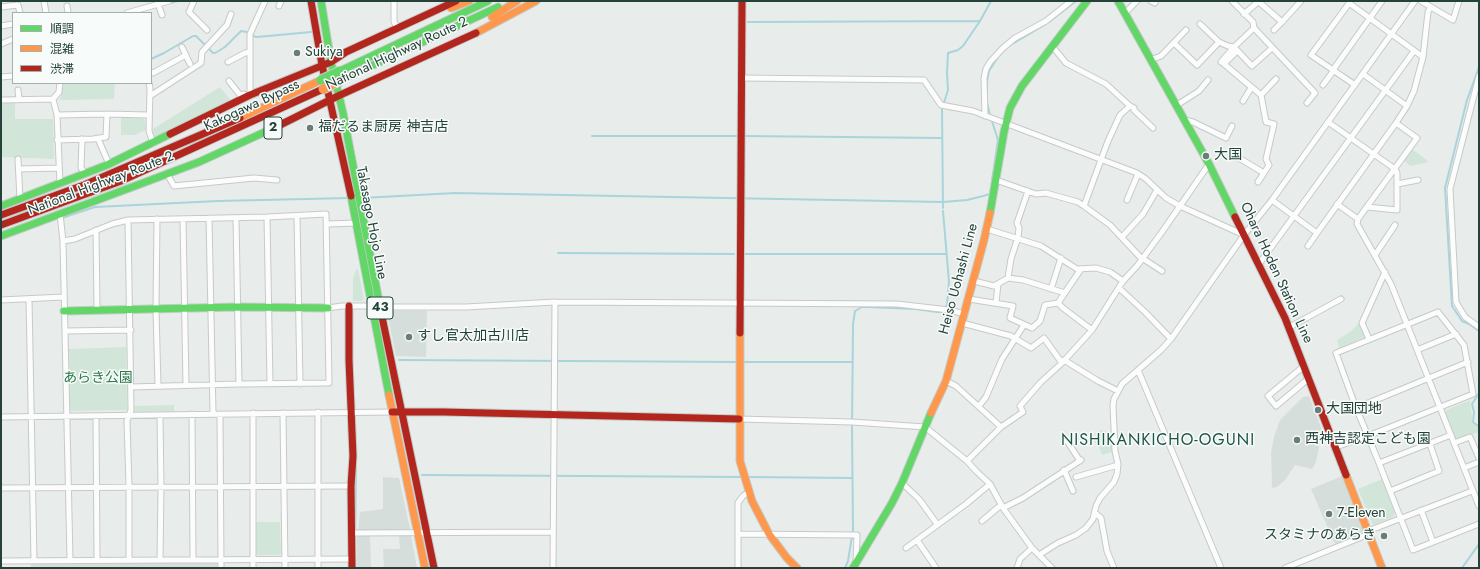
<!DOCTYPE html>
<html>
<head>
<meta charset="utf-8">
<style>
	body { margin:0 }
	#map { position:relative; width:1480px; height:569px; overflow:hidden; background:#e8edeb; font-family:Jost,"Noto Sans JP",sans-serif }
	canvas { display:block }
	.frame { position:absolute; inset:0; border:2px solid #24423a; pointer-events:none }
	.legend { position:absolute; left:12px; top:12px; width:140px; height:72px; box-sizing:border-box; background:#f7fbf9; border:1px solid #a3b1ad; margin:0; padding:5px 7px; list-style:none; font-size:12px; color:#24423a }
	.legend li { display:flex; align-items:center; gap:8px; height:20px }
	.legend b { width:20px; border:1px solid #a3b1ad }
</style>
</head>
<body>
<div id="map">
<canvas width="1480" height="569"></canvas>
<div class="frame"></div>
<ul class="legend">
<li><b style="height:5px;background:#63d668"></b>順調</li>
<li><b style="height:5px;background:#ff974d"></b>混雑</li>
<li><b style="height:5px;background:#b3261e"></b>渋滞</li>
</ul>
</div>
<script>
const context = document.querySelector('canvas').getContext('2d');
context.lineJoin = 'round';
function fill(path, color) {
  context.fillStyle = color;
  context.fill(path, 'evenodd');
}
function toPath(rows) {
  const path = new Path2D();
  for (const r of rows) {
    path.moveTo(r[0], r[1]);
    for (let i = 2; i < r.length; i += 2) path.lineTo(r[i], r[i + 1]);
  }
  return path;
}
function trace(path, color, width, dash) {
  context.strokeStyle = color;
  context.lineWidth = width;
  context.lineCap = dash ? 'butt' : 'round';
  context.setLineDash(dash || []);
  context.stroke(path);
}
function drawText(font, color, halo, rows, align = 'center') {
  context.font = font + ' Jost,"Noto Sans JP",sans-serif';
  context.lineWidth = 3;
  context.setLineDash([]);
  context.textBaseline = 'middle';
  context.strokeStyle = halo;
  context.fillStyle = color;
  for (const [text, x, y, turn = 0] of rows) {
    context.save();
    context.translate(x, y);
    context.rotate((+turn || 0) * Math.PI / 180);
    context.textAlign = isNaN(turn) ? turn : align;
    if (halo) context.strokeText(text, 0, 0);
    context.fillText(text, 0, 0);
    context.restore();
  }
}
fill(toPath([
	[387,311,427,311,426,357,396,356],
	[1309,396,1325,438,1317,442,1319,448,1316,462,1312,469,1295,465,1285,480,1277,487,1272,488,1271,452,1274,437,1280,420,1303,397],
	[1342,476,1363,529,1363,532,1336,544,1334,542,1311,489],
	[383,477,399,478,410,529,358,532,360,512,383,509],
	[359,534,370,535,371,568,357,568,357,537],
	[399,536,411,536,417,568,384,568,383,549,400,549],
	[217,563,218,568,31,568,31,564]
]), '#d6dedb');
fill(toPath([
	[63,83,115,83,114,99,60,100],
	[220,87,232,102,157,137,153,135,153,129],
	[1,102,15,102,15,119,53,119,54,159,1,157],
	[121,117,142,117,145,121,146,130,135,135,121,135],
	[1412,149,1420,155,1429,162,1410,166,1404,160],
	[358,269,364,299,362,301,353,301,353,278,356,270],
	[1359,323,1361,323,1365,337,1339,348,1337,340,1350,332],
	[126,347,127,410,70,411,69,349],
	[1470,400,1472,418,1472,423,1479,429,1479,432,1458,439,1455,439,1445,413,1446,410],
	[174,405,174,411,137,412,134,410,133,406],
	[1101,430,1112,433,1112,452,1102,455,1099,447,1095,442,1095,437,1096,433],
	[1382,479,1395,513,1393,517,1373,525,1358,489],
	[256,522,280,522,281,553,279,555,258,555,256,553]
]), '#d1e6d8');
trace(toPath([
	[169,3,178,1],
	[748,22,980,21],
	[1049,22,1076,1],
	[1009,46,1046,24],
	[151,59,164,53,193,36,196,36,213,53,215,53,225,47,241,31,247,32,253,36,257,37,311,32],
	[1479,67,1467,100,1445,188,1452,306,1462,321,1469,324,1479,331],
	[592,136,739,136],
	[743,136,942,138],
	[362,198,455,193,943,202,967,200,983,196,990,194,998,140,990,115,987,103,987,81,989,71,998,57],
	[943,208,942,109,948,90,947,73,948,53,958,50,963,46,980,21,991,1],
	[62,218,95,207,218,201,350,198],
	[558,253,734,254],
	[745,254,946,254],
	[399,360,737,362],
	[742,362,853,362],
	[1479,393,1472,404,1474,412,1473,422,1479,427],
	[422,475,743,477],
	[747,477,852,478],
	[355,555,356,463],
	[845,568,848,561,853,530,852,429,853,324,855,311,862,307,868,307,916,309,937,312,941,312,947,305,949,282,943,211],
	[1462,568,1479,544]
]), '#a9d4db', 2);
const street = toPath([
	[44,1,46,13],
	[194,1,189,12,207,30],
	[394,1,394,21,397,29],
	[1151,1,1155,3],
	[1232,1,1253,22,1254,28],
	[1421,1,1453,20,1459,1],
	[1259,2,1282,22,1301,1],
	[1350,2,1311,55,1355,85],
	[158,4,162,15],
	[67,6,68,13],
	[279,6,281,1],
	[1,7,18,5,20,13],
	[127,13,169,1],
	[1125,13,1137,1],
	[1244,14,1259,1],
	[1200,24,1219,42],
	[1,26,13,24],
	[1274,30,1282,22],
	[1174,43,1197,65,1219,42,1228,46,1234,47,1254,28,1315,93,1307,103],
	[1,44,13,39],
	[1052,46,1066,63,1106,84,1130,106,1134,108,1134,110,1153,128],
	[182,47,190,64],
	[1237,51,1224,64,1261,95,1266,122,1274,124,1266,159,1269,165,1264,173,1239,158],
	[1423,57,1428,12,1430,8],
	[1150,60,1161,56,1186,30],
	[228,62,245,53,250,52],
	[1221,62,1234,47,1252,66,1272,48],
	[1333,70,1382,1],
	[151,72,153,73,186,55],
	[1363,74,1407,106],
	[1479,76,1450,189,1456,302,1465,317,1479,327],
	[1,77,13,76],
	[741,78,924,80,941,105,973,111,1137,173,1146,179,1166,198,1180,206,1244,235],
	[229,81,240,95,244,94],
	[149,83,150,88,149,131,153,143],
	[1323,85,1334,70],
	[18,90,19,99],
	[250,95,250,34,265,1],
	[1261,95,1276,79],
	[150,96,201,63,202,52,227,25,231,14],
	[2,100,53,99],
	[1243,101,1251,88],
	[1177,105,1199,91,1208,80],
	[57,115,107,114,149,115],
	[985,116,984,78,986,69,990,62,1003,48,1015,38,1046,21,1071,1],
	[1185,120,1193,122,1226,138,1232,126],
	[1328,122,1395,169,1397,173,1397,210,1367,207],
	[82,139,81,168,86,174],
	[57,140,93,139,106,137,107,114],
	[99,141,109,164],
	[18,159,20,199],
	[19,169,58,168],
	[167,174,174,186,254,178,277,180],
	[996,180,1036,194,1046,193,1078,202,1084,206,1110,225,1141,258],
	[1258,182,1264,173],
	[60,184,57,115,53,99,59,92,60,83],
	[1397,184,1418,180],
	[1127,200,1138,174],
	[1272,200,1317,233,1396,123,1407,106,1414,91,1423,57,1349,3],
	[1337,204,1358,219,1357,224,1391,284,1479,506],
	[1084,206,1108,141,1120,115,1130,106],
	[60,214,63,241,70,560],
	[297,216,300,384],
	[267,217,270,384],
	[209,218,213,413],
	[236,218,239,384],
	[157,219,156,310,158,386],
	[183,219,186,385],
	[1358,219,1417,138,1396,123],
	[128,220,131,410,127,421,129,487,129,560],
	[327,224,357,223],
	[987,229,1041,246,1077,269,1096,268,1110,272,1123,281],
	[96,230,97,310],
	[1122,237,1143,214,1157,190],
	[63,241,75,239,112,224,128,220,267,217,326,214,329,383,239,384,131,387],
	[1308,246,1317,233],
	[1375,255,1395,225],
	[1142,258,1162,271],
	[1259,264,1414,51],
	[1008,278,1011,259,1018,237,1019,228,1017,223,1028,191],
	[974,281,994,286,1008,278,1023,280,1065,293],
	[1119,288,1145,312,1171,339],
	[1051,289,1061,258],
	[29,299,34,561],
	[969,299,1013,306,1010,318,1032,328,1040,321,1045,305,1058,303,1063,308,1092,330],
	[1,300,63,297],
	[996,303,998,284],
	[1058,303,1081,269],
	[380,307,466,307,555,302,897,304,949,310,965,314],
	[328,308,342,306,373,306],
	[962,323,1011,336,1031,348,1044,338,1062,363],
	[1288,328,1341,299],
	[65,331,131,330],
	[1369,339,1362,323,1385,272],
	[1417,350,1456,334],
	[1064,360,1098,381,1118,391],
	[1304,366,1268,396,1276,406,1308,379],
	[1138,370,1221,568],
	[946,381,956,386,1001,427],
	[979,406,986,397,1002,359,1024,325],
	[1356,408,1468,362],
	[253,413,253,568],
	[283,413,285,568],
	[192,414,193,560],
	[220,414,221,568],
	[96,416,97,560],
	[1,417,392,412],
	[739,419,852,422,925,427,967,461,977,472,990,484,1003,508,1032,548,1052,568],
	[1067,441,1080,461],
	[1454,443,1470,437,1479,458],
	[1336,447,1368,436,1473,394,1464,345,1438,312,1336,353,1356,408,1368,436,1379,463,1413,550,1479,524],
	[967,461,1001,427,1023,412,1020,406,1041,382,1062,363,1092,330,1123,281,1137,266,1162,232,1209,164],
	[1379,463,1451,435],
	[1464,468,1479,462],
	[1064,470,1073,491],
	[1076,477,1118,465],
	[902,483,919,499,937,524],
	[1,488,351,486],
	[1390,491,1439,471,1430,444],
	[1003,508,1023,498,1081,460],
	[1421,510,1433,542],
	[1095,513,1101,518,1107,551,1114,568],
	[982,521,1001,505],
	[1368,531,1472,491],
	[352,533,553,532],
	[738,534,857,535,856,562],
	[917,540,936,568],
	[906,548,966,504,990,484],
	[1039,555,1058,543,1076,535,1086,528,1093,519,1096,506,1100,498,1114,482,1117,474,1118,464,1115,451,1113,405,1114,399,1122,384,1161,350,1171,339,1244,235,1272,200,1415,1],
	[160,560,161,487,160,416],
	[1,561,352,559],
	[318,568,318,412],
	[553,568,555,302],
	[738,568,738,503,743,496,749,492],
	[1017,568,1020,559,1032,548],
	[1285,568,1369,534]
]);
const fast = toPath([
	[321,1,331,62,343,113,381,312],
	[1118,1,1209,164,1235,217],
	[340,71,488,1],
	[341,80,498,7],
	[351,196,389,395],
	[1,206,107,165,170,134],
	[990,213,1004,132,1010,108,1022,86,1087,1],
	[1,236,199,162,278,126],
	[64,311,238,307,328,308],
	[853,568,892,503,902,483,931,413]
]);
const slow = toPath([
	[451,8,469,1],
	[492,17,517,1],
	[476,33,536,1],
	[240,118,321,80],
	[740,333,740,461,752,501,769,534,787,558,797,568],
	[389,395,425,568],
	[931,413,946,381,984,240,990,213],
	[1346,475,1382,568]
]);
const jam = toPath([
	[311,1,322,65,351,196],
	[278,126,338,96,476,33],
	[170,134,250,95,331,62,346,52,456,1],
	[1,215,84,185,240,118],
	[1235,217,1285,318,1346,475],
	[1,225,121,181,323,89],
	[349,306,349,360,353,456,351,486,352,568],
	[381,312,434,568],
	[740,333,742,1],
	[392,412,444,412,739,419]
]);
trace(street, '#c5cac8', 7);
trace(fast, '#c3cbc8', 9);
trace(slow, '#c3cbc8', 9);
trace(jam, '#c3cbc8', 9);
trace(street, '#fcfcfc', 5);
trace(fast, '#63d668', 7);
trace(slow, '#ff974d', 7);
trace(jam, '#b3261e', 7);
const fastBridge = toPath([
	[321,80,340,71]
]);
const slowBridge = toPath([
	[323,89,341,80]
]);
trace(fastBridge, '#c3ccc9', 11, []);
trace(slowBridge, '#c3ccc9', 11, []);
trace(fastBridge, '#63d668', 9);
trace(slowBridge, '#ff974d', 9);
for (const [x, y, r, color] of [
	[297,53,4,"#697e78"],
	[310,128,4,"#697e78"],
	[1206,156,4,"#697e78"],
	[409,337,4,"#697e78"],
	[1318,410,4,"#697e78"],
	[1297,440,4,"#697e78"],
	[1329,514,4,"#697e78"],
	[1384,536,4,"#697e78"]
]) {
  const dot = new Path2D();
  dot.arc(x, y, r, 0, 2 * Math.PI);
  context.fillStyle = color;
  context.fill(dot);
  trace(dot, '#f7fbf9', 1.5);
}
for (const [x, y, w] of [
	[273,128,18],
	[380,308,26]
]) {
  const box = new Path2D();
  box.roundRect(x - w / 2, y - 11, w, 22, 3);
  context.fillStyle = '#f7fbf9';
  context.fill(box);
  trace(box, '#24423a', 1);
}
drawText('bold 13px', '#24423a', null, [
	["2",273,128],
	["43",380,308]
]);
drawText('14px', '#24423a', '#f7fbf9', [
	["Sukiya",305,53],
	["福だるま厨房 神吉店",318,128],
	["大国",1214,156],
	["すし官太加古川店",417,337],
	["大国団地",1326,410],
	["西神吉認定こども園",1305,440],
	["7-Eleven",1337,514],
	["スタミナのあらき",1376,536,"right"]
], 'left');
drawText('14px', '#24423a', '#f7fbf9', [
	["National Highway Route 2",397,54,-25],
	["Kakogawa Bypass",252,106,-25],
	["National Highway Route 2",101,184,-21],
	["Takasago Hojo Line",371,223,79],
	["Ohara Hoden Station Line",1276,273,65],
	["Heiso Uohashi Line",959,279,-75]
]);
drawText('14px', '#2d7a4b', '#f7fbf9', [
	["あらき公園",98,379]
]);
context.letterSpacing = '1px';
drawText('16px', '#1f5548', '#f7fbf9', [
	["NISHIKANKICHO-OGUNI",1158,441]
]);
context.letterSpacing = '0px';
</script>
</body>
</html>
